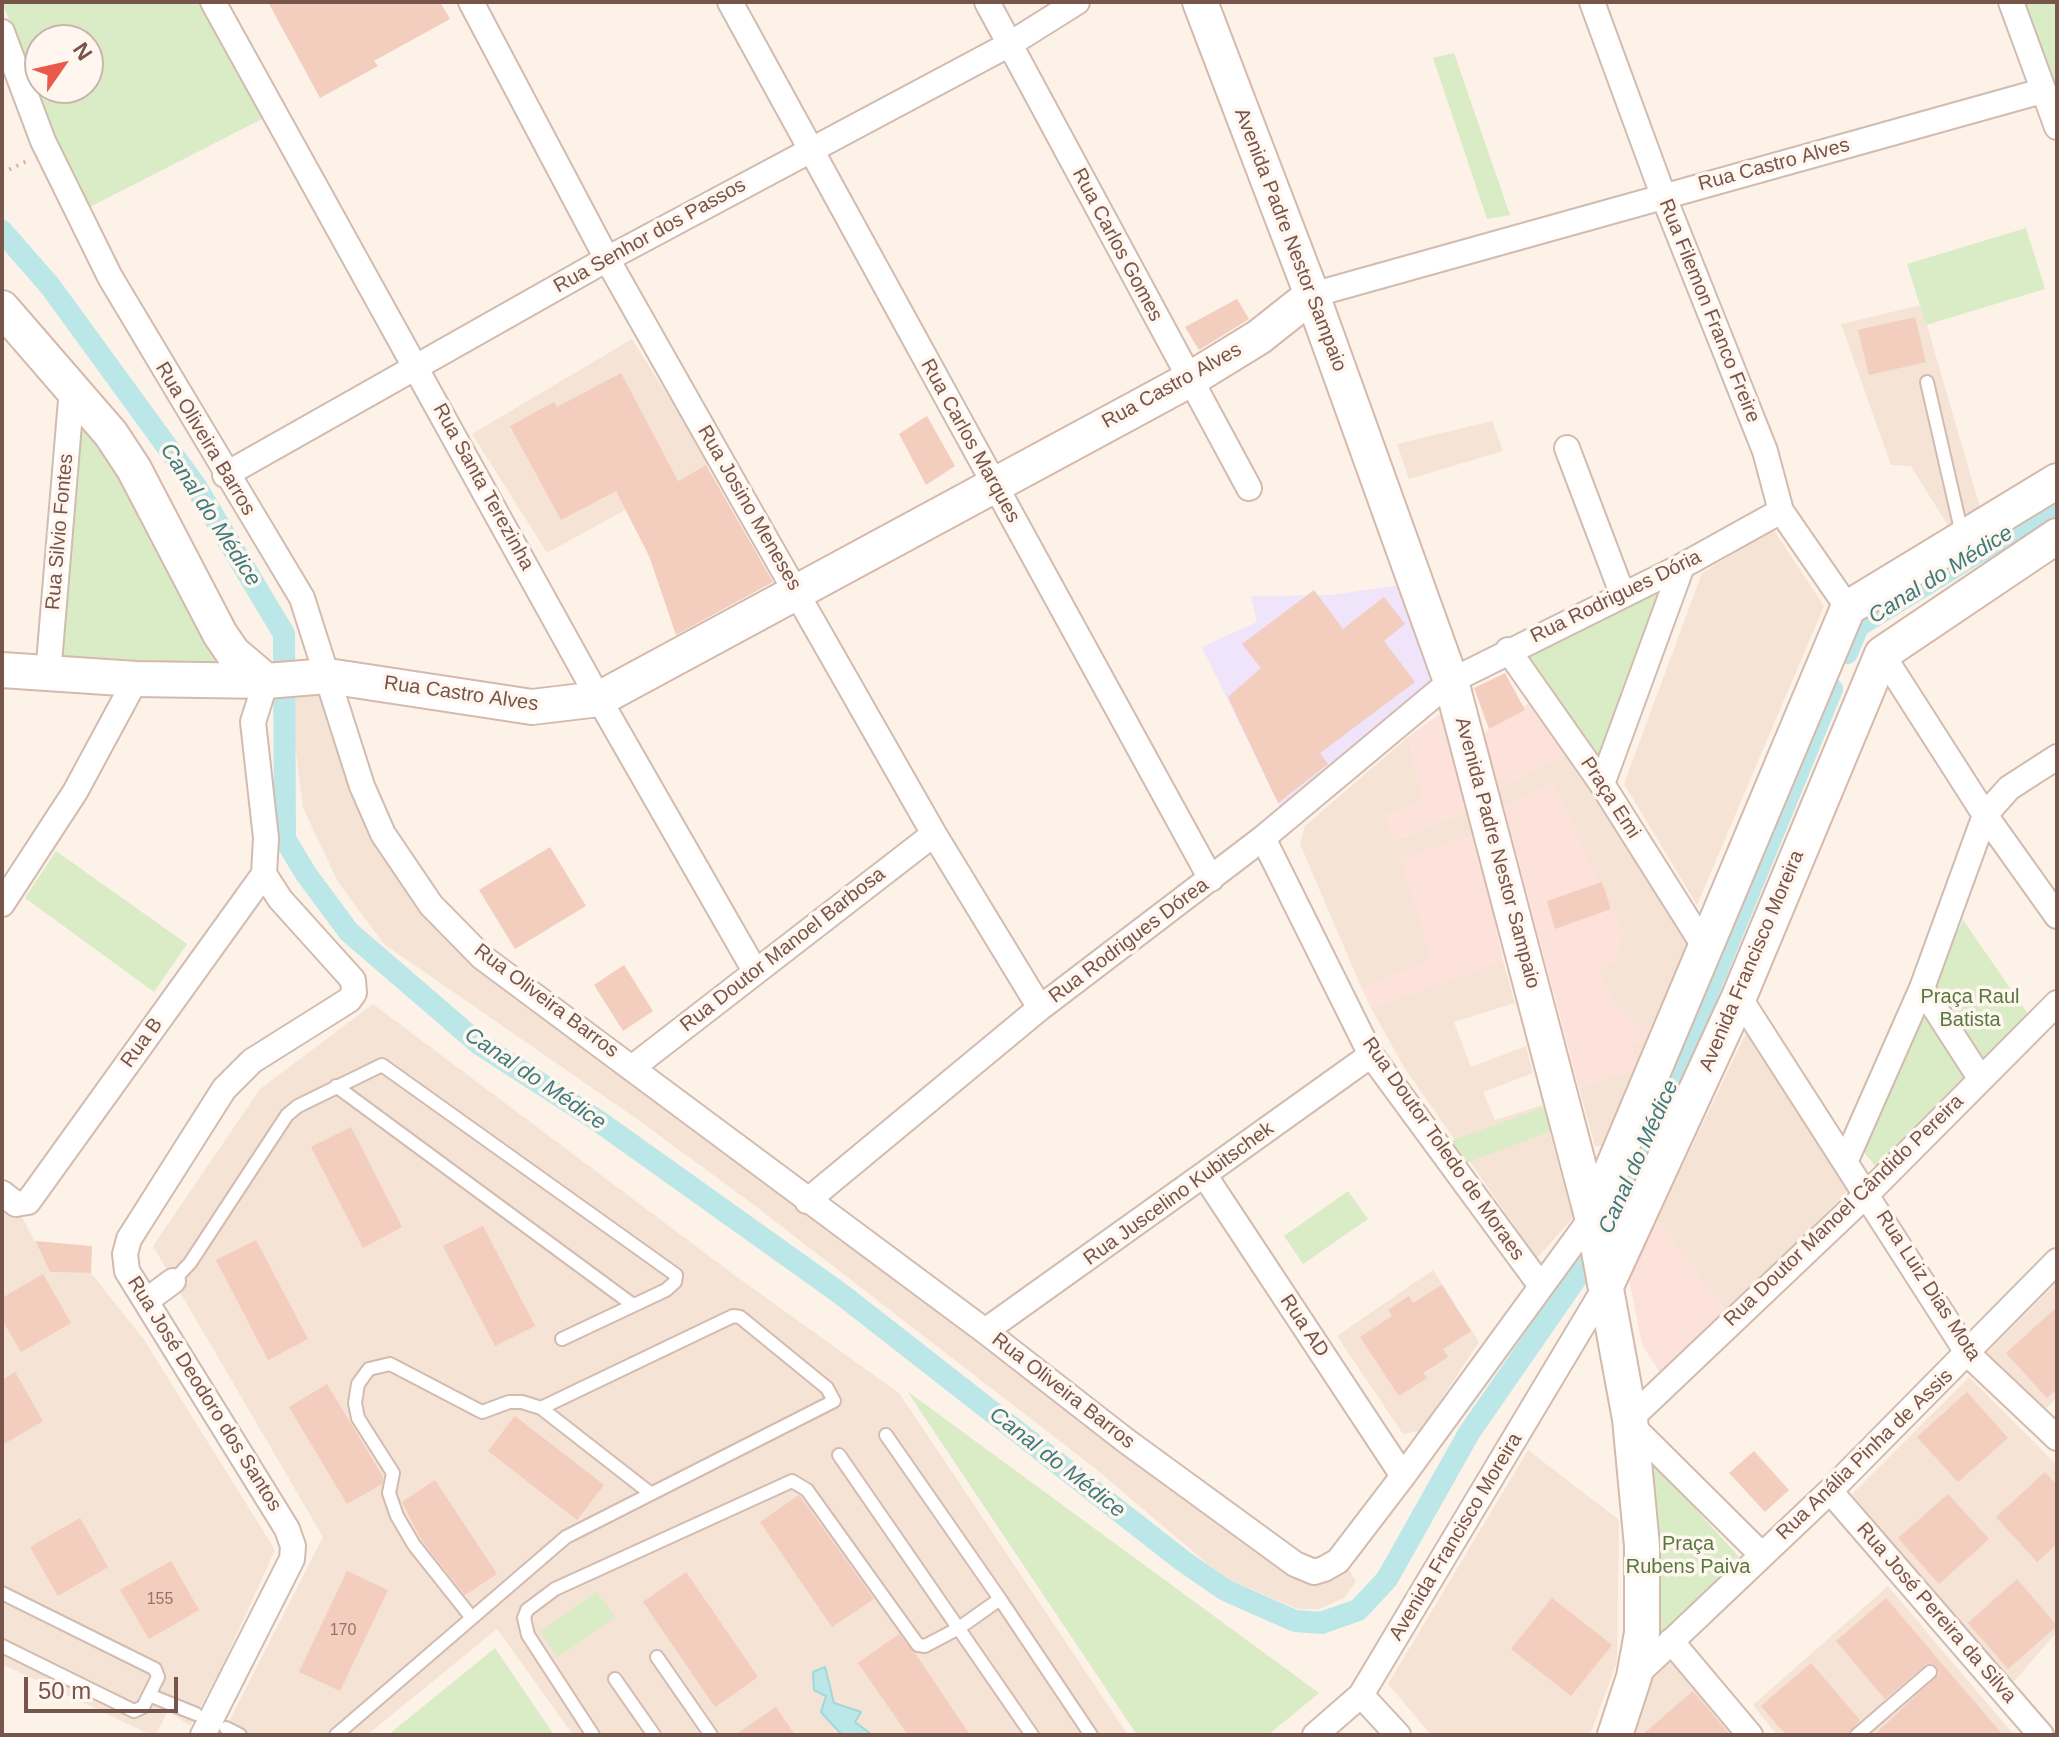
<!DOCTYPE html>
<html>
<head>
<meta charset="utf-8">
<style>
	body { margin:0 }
	#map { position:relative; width:2059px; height:1737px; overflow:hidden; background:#fdf2e8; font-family:Arial,sans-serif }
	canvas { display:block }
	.frame { position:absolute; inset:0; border:4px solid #78554a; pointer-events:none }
	.north { position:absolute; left:24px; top:24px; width:80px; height:80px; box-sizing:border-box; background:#fff7ef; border:2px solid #c9b6ad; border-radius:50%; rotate:56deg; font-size:22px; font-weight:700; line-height:32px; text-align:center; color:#78554a }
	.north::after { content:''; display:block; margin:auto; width:28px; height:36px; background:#e95a4a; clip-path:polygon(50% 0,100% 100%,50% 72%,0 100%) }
	.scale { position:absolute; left:24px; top:1677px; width:154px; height:36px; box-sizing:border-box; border:4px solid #78554a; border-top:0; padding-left:10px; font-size:24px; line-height:28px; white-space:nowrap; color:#78554a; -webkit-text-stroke:6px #fff7ef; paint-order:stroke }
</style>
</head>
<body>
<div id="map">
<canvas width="2059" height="1737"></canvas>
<div class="frame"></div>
<div class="north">N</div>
<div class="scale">50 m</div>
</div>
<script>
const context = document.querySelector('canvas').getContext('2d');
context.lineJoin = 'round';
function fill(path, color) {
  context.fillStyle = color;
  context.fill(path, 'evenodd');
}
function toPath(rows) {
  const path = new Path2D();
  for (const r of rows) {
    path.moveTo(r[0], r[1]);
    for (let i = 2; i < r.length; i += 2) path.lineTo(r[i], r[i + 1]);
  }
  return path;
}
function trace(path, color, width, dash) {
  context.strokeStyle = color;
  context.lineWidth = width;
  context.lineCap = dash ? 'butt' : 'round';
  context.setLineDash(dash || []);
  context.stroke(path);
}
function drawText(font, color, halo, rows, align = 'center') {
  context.font = font + ' Arial,sans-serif';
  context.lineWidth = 7;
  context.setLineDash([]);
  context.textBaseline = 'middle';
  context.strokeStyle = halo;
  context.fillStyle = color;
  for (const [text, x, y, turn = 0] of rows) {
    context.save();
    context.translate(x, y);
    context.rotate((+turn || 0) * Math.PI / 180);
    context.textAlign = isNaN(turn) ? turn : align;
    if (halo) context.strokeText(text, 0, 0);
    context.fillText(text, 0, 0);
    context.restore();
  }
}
fill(toPath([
	[1921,305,1981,511,1950,529,1911,466,1891,465,1841,324],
	[632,339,710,463,547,553,472,434],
	[1492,421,1503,451,1409,479,1397,444],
	[1773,529,1824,606,1697,905,1624,784,1702,573],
	[325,686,433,915,1299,1576,1346,1565,1356,1581,1344,1598,1319,1609,1298,1609,1223,1577,1096,1469,750,1202,637,1119,384,944,338,882,303,808,288,688],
	[1408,737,1423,801,1394,841,1468,810,1476,833,1431,959,1362,989,1300,844,1305,826],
	[1566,753,1696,943,1614,1146,1595,1146,1579,1088,1639,1067,1599,972,1553,783,1504,807,1498,790],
	[1503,961,1515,1003,1454,1022,1471,1067,1526,1046,1533,1073,1483,1092,1495,1120,1542,1105,1573,1218,1537,1258,1404,1067,1371,1008],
	[373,1004,733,1274,899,1393,1128,1735,573,1735,497,1629,367,1735,222,1735,323,1537,153,1246,260,1089],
	[1746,1033,1848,1191,1726,1312,1657,1220],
	[2,1201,21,1215,50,1272,91,1273,145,1341,275,1550,222,1667,190,1726,168,1711,156,1735,151,1735,2,1664],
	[1433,1270,1479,1342,1420,1431,1403,1434,1337,1336],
	[2057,1282,2057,1397,2046,1409,1987,1353],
	[1969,1377,2057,1465,2057,1632,2011,1685,1852,1494],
	[1528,1450,1619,1520,1617,1662,1590,1735,1431,1735,1388,1684],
	[1888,1586,2014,1735,1777,1735,1753,1705],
	[1673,1659,1734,1735,1629,1735,1647,1685]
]), '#f5e3d6');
fill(toPath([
	[1532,701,1566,753,1498,790,1484,733],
	[1440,714,1468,810,1393,841,1384,814,1423,801,1408,737],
	[1553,783,1624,932,1615,964,1599,972,1615,1004,1650,1035,1633,1048,1639,1068,1579,1088,1504,807],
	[1476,833,1503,961,1371,1008,1362,989,1431,959,1400,859],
	[1657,1220,1726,1312,1660,1373,1642,1344,1628,1274]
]), '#fde1db');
fill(toPath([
	[1401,585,1434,684,1281,809,1202,647,1257,622,1251,596,1331,595]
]), '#efe4fa');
fill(toPath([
	[2,2,203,2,266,117,84,210],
	[40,40,88,40,88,88,40,88],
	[2024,2,2057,2,2057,89],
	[1454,53,1510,215,1487,219,1433,58],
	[2026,228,2045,289,1926,325,1907,264],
	[80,408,230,670,58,665],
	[1665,583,1601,766,1521,654],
	[56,851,187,944,154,992,25,898],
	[1963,920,2028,1014,1877,1168,1858,1145],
	[1545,1107,1551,1131,1461,1165,1445,1143],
	[1348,1191,1368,1219,1303,1264,1284,1236],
	[907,1391,1319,1693,1268,1735,1137,1735],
	[1650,1459,1741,1559,1656,1639],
	[596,1592,615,1617,558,1657,540,1632],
	[495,1648,554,1735,388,1735]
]), '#d9ecc5');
const water = toPath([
	[825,1667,834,1703,861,1712,855,1722,872,1735,842,1735,821,1712,826,1696,814,1690,813,1672,825,1667]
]);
fill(water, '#bbe7e8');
trace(water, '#a1d8da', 2);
trace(toPath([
	[2,231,50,286,195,485,284,634,285,839,306,874,349,932,479,1044,597,1120,841,1294,1183,1561,1225,1590,1295,1621,1321,1623,1358,1610,1387,1579,1469,1433,1613,1225,1832,689],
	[1847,653,1858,626,2057,504]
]), '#bbe7e8', 22);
fill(toPath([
	[268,2,440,2,450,19,374,61,378,66,320,98],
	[1237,299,1249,319,1199,350,1185,327],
	[1915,317,1926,362,1869,375,1858,330],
	[621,373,678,481,706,465,773,582,676,635,649,556,616,491,561,520,510,426,554,402,557,407],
	[927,416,955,466,926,485,899,434],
	[1314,590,1343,629,1384,597,1405,624,1384,641,1415,682,1320,753,1328,764,1278,803,1228,697,1261,668,1242,644],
	[1505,673,1525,710,1489,729,1474,688],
	[550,847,586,906,515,949,479,890],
	[1602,882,1611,909,1555,929,1547,901],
	[624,965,653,1011,623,1031,594,985],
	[351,1127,402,1227,363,1248,311,1147],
	[483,1226,535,1326,495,1346,443,1246],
	[256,1240,308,1339,268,1360,216,1260],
	[35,1241,92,1246,91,1273,50,1272],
	[43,1274,71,1323,21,1352,2,1320,2,1298],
	[1442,1285,1471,1331,1443,1349,1448,1357,1423,1373,1427,1378,1399,1396,1360,1337,1392,1316,1388,1310,1409,1296,1413,1303],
	[2057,1307,2057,1389,2047,1398,2006,1353],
	[15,1372,43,1421,2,1445,2,1380],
	[327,1384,383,1477,382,1484,347,1504,289,1407],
	[1967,1392,2008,1438,1958,1482,1917,1437],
	[515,1416,604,1485,577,1520,488,1451],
	[1754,1451,1789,1490,1765,1512,1729,1473],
	[2045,1472,2057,1485,2057,1544,2037,1562,1996,1517],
	[435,1480,497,1574,465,1595,422,1541,402,1502],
	[1948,1494,1989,1539,1939,1584,1898,1538],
	[799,1495,874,1599,832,1627,760,1522],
	[80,1518,108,1567,58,1596,30,1547],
	[171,1561,199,1610,149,1639,120,1590],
	[347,1571,388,1590,340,1691,299,1672],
	[686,1572,758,1677,715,1707,643,1602],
	[2017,1579,2057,1626,2008,1669,1968,1623],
	[1552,1598,1612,1645,1571,1696,1511,1649],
	[1886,1598,1954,1678,2003,1735,1874,1735,1939,1674,1936,1666,1928,1663,1885,1699,1836,1641],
	[899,1634,915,1653,970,1735,908,1735,858,1663],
	[1811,1663,1860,1720,1848,1735,1786,1735,1761,1706],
	[1693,1691,1730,1735,1642,1735],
	[776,1707,795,1735,735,1735]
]), '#f3cdbe');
const lane = toPath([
	[1927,382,1962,534],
	[336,1086,633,1305],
	[173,1281,190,1263,287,1115,298,1106,382,1065,676,1275,675,1282,666,1290,562,1339],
	[886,1435,1000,1599],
	[839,1455,1032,1735],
	[2,1593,155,1669,158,1677,149,1695],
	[472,1618,414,1545,397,1516,389,1493,393,1473,358,1418,355,1403,358,1384,369,1369,390,1364,482,1412,509,1402,522,1402,541,1408,650,1493],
	[2,1646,134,1711,143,1707,149,1695,196,1714],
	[657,1657,711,1735],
	[615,1679,654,1735],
	[226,1728,240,1735],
	[336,1735,566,1537,834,1401,827,1388,740,1317,733,1316,541,1408],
	[593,1735,528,1635,524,1618,527,1610,555,1589,792,1481,807,1490,918,1645,925,1646,959,1628,1000,1599,1091,1735],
	[1857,1735,1930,1672]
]);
const street = toPath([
	[213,2,599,699,755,971],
	[471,2,607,259,744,501,934,834,1040,1008],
	[730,2,1211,879],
	[987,2,1249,488],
	[1592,2,1663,195,1765,451,1781,511,1848,608],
	[2011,2,2057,127],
	[2,32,43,141,110,277,302,598,362,786,383,834,431,905,482,957,985,1331,1125,1440,1295,1564,1314,1572,1324,1569,1338,1561,1403,1476,1592,1217],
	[1312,295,2042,91],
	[1567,448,1622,593],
	[225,475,607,259,1010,44,1077,2],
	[1508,650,1602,784,1706,949],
	[1882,654,1985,815,2057,916],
	[48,675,72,388],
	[1602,784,1682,566],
	[1263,838,1371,1055,1541,1286],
	[2,904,75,792,136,679],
	[1922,988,1980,1078],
	[1739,997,1968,1354,2057,1438],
	[633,1067,934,834],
	[1846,1160,1922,988,1985,815,2009,788,2057,757],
	[1205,1176,1403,1476],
	[2,1193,16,1204,28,1202,264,874],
	[807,1201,1040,1008,1263,838,1451,681,1682,566,1781,511],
	[146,1301,173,1281],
	[985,1331,1371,1055],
	[1630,1419,1867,1194,2057,1003],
	[1630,1424,1762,1555],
	[1830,1491,2041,1735],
	[1671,1641,1750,1735],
	[1634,1677,1830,1491,2057,1261],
	[1361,1695,1398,1735],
	[203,1735,292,1559,293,1546,287,1529,127,1271,125,1254,129,1239,224,1089,252,1061,349,1000,354,993,353,980,280,899,264,874,266,838,253,722,266,681],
	[1315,1735,1361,1695,1606,1286]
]);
const secondary = toPath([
	[1200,2,1312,295,1451,681,1594,1224,1630,1419,1642,1546,1642,1633,1634,1677,1615,1735],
	[2,308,111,434,134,469,220,634,233,653,266,681],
	[2,670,136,679,266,681,328,676,532,707,599,699,1189,380,1259,337,1312,295],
	[1592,1217,1848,608,2057,481],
	[1606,1286,1739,997,1882,654,2057,536]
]);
trace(lane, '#d2bbaf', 16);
trace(street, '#d2bbaf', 28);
trace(secondary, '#d5baac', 38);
trace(toPath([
	[2,173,29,160]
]), '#d9b0a1', 4, [2, 6]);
trace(lane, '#fff', 12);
trace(street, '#fff', 24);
trace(secondary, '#fff', 34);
drawText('16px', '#977367', null, [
	["155",160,1600],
	["170",343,1631]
]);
drawText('20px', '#78554a', '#fff7ef', [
	["Rua Castro Alves",1774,165,-15],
	["Rua Senhor dos Passos",650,236,-29],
	["Avenida Padre Nestor Sampaio",1290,240,69],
	["Rua Carlos Gomes",1117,245,62],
	["Rua Filemon Franco Freire",1709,311,68],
	["Rua Castro Alves",1172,386,-29],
	["Rua Oliveira Barros",205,439,59],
	["Rua Carlos Marques",970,441,61],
	["Rua Santa Terezinha",483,487,61],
	["Rua Josino Meneses",749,508,60],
	["Rua Silvio Fontes",60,532,-85],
	["Rua Rodrigues Dória",1616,597,-26],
	["Rua Castro Alves",461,694,8],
	["Praça Emi",1610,798,57],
	["Avenida Padre Nestor Sampaio",1497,853,75],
	["Rua Rodrigues Dórea",1129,941,-37],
	["Rua Doutor Manoel Barbosa",783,950,-38],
	["Avenida Francisco Moreira",1752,961,-67],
	["Rua Oliveira Barros",546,1001,37],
	["Rua B",142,1043,-54],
	["Rua Doutor Toledo de Moraes",1443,1149,55],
	["Rua Juscelino Kubitschek",1179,1194,-36],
	["Rua Doutor Manoel Cândido Pereira",1844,1211,-44],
	["Rua Luiz Dias Mota",1928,1286,57],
	["Rua AD",1304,1326,56],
	["Rua Oliveira Barros",1063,1391,38],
	["Rua José Deodoro dos Santos",204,1394,58],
	["Rua Anália Pinha de Assis",1865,1455,-44],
	["Avenida Francisco Moreira",1456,1537,-59],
	["Rua José Pereira da Silva",1936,1613,49]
]);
drawText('20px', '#57783f', '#fff7ef', [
	["Praça Raul",1970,997],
	["Batista",1970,1020],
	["Praça",1688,1544],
	["Rubens Paiva",1688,1567]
]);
drawText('italic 22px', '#3d7b7e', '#fff7ef', [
	["Canal do Médice",210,515,57],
	["Canal do Médice",1941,575,-32],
	["Canal do Médice",535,1079,34],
	["Canal do Médice",1639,1157,-66],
	["Canal do Médice",1057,1463,38]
]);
</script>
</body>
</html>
